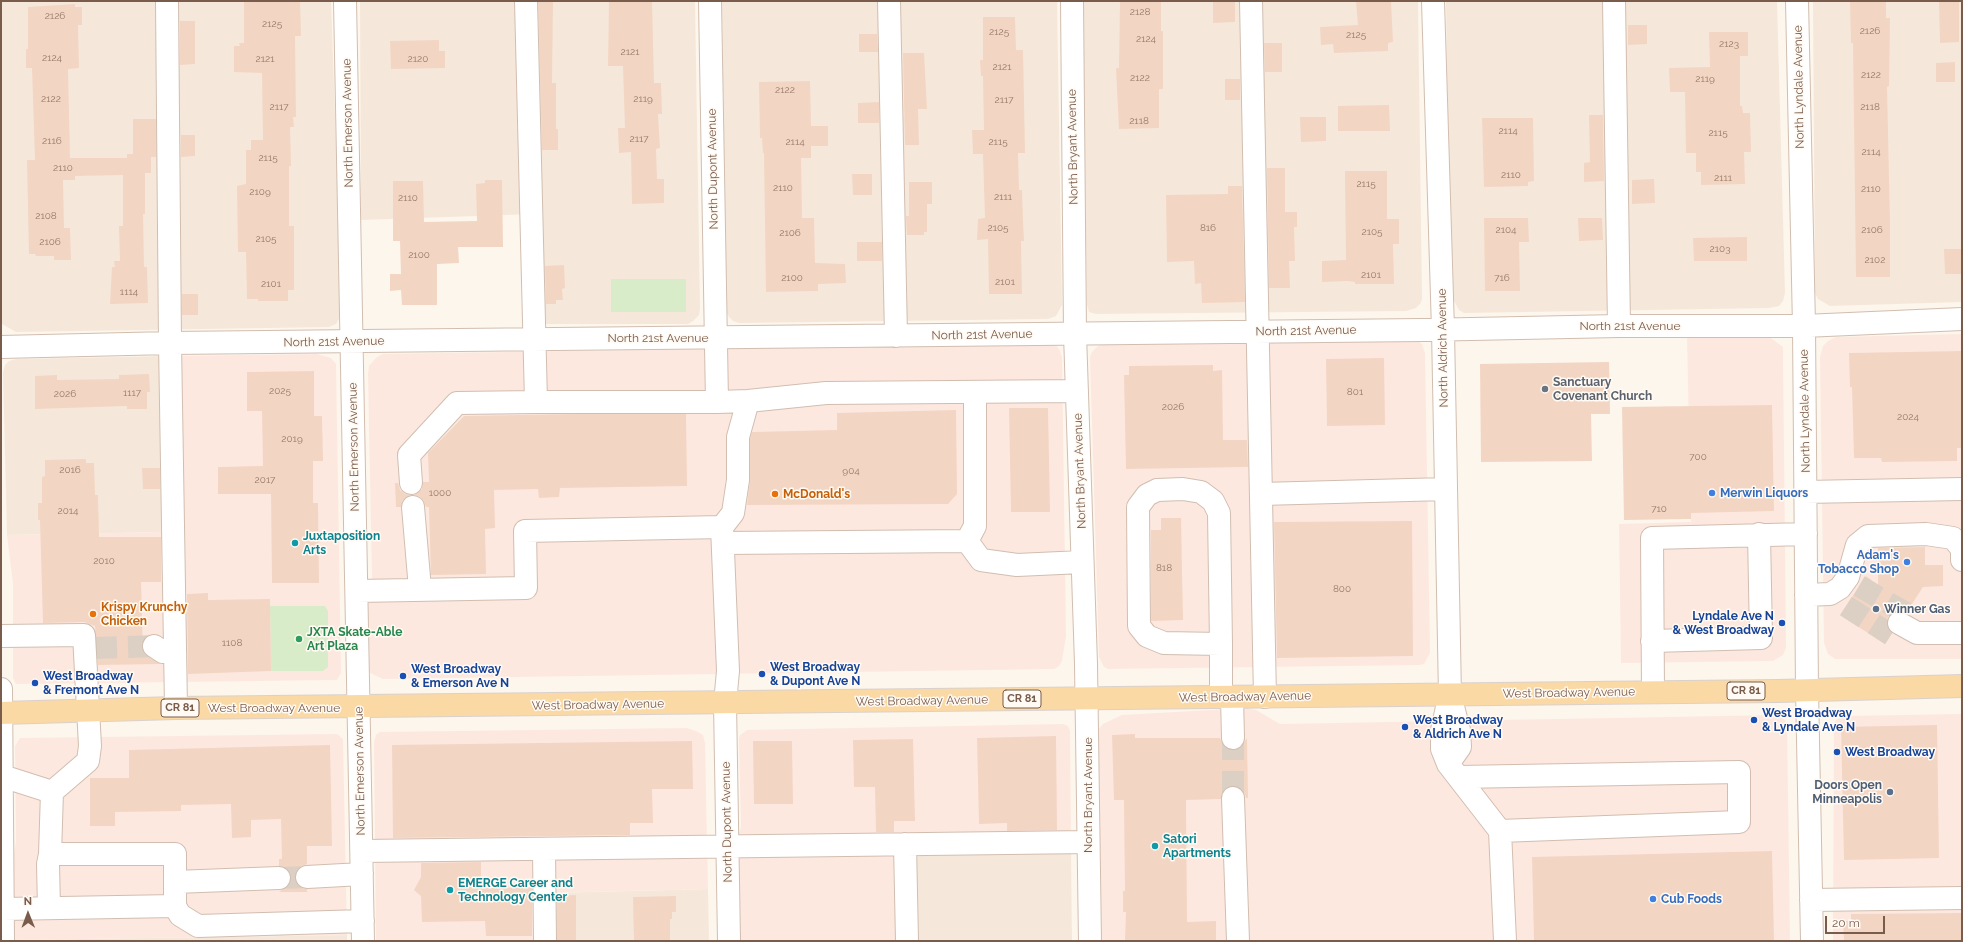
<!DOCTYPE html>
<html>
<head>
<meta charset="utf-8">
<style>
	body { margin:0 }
	#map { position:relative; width:1963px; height:942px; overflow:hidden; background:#fdf6ec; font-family:Raleway,sans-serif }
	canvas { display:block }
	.frame { position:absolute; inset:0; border:2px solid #7a5c4d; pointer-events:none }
	.north { position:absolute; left:8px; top:894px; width:40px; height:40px; -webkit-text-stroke:3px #fffaf3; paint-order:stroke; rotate:359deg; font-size:11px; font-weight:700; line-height:16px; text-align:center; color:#7a5c4d }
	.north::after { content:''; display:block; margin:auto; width:14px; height:18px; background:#7a5c4d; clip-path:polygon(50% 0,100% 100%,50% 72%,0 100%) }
	.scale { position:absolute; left:1825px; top:916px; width:60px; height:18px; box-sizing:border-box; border:2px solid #7a5c4d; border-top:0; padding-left:5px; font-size:12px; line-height:14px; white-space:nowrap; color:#7a5c4d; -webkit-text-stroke:3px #fffaf3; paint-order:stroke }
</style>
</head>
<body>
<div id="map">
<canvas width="1963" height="942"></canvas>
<div class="frame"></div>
<div class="north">N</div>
<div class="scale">20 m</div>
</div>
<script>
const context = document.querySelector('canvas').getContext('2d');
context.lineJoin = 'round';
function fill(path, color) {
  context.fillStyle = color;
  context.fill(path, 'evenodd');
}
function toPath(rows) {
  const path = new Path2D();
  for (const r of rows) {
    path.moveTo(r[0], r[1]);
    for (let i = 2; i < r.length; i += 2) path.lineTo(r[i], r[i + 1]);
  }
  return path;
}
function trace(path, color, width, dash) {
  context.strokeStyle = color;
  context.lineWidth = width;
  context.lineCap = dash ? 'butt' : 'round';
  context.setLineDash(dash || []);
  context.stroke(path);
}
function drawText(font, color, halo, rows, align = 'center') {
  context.font = font + ' Raleway,sans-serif';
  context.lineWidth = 3;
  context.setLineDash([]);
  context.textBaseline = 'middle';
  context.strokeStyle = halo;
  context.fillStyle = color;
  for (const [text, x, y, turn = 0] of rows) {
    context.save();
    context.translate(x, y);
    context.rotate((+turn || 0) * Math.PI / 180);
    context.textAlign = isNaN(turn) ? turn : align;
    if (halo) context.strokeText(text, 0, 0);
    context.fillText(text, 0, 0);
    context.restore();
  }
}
fill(toPath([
	[1,1,331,1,342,314,336,324,329,327,16,332,2,324],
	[360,1,695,1,700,308,699,315,693,321,688,324,537,324,534,214,361,220],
	[722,1,1057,1,1062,305,1056,316,1048,319,739,323,733,321,729,317,726,311],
	[1082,1,1418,1,1422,299,1420,304,1416,308,1406,311,1096,314,1089,312,1087,304],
	[1446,1,1777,1,1785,293,1783,301,1779,306,1769,308,1464,313,1459,310,1450,294],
	[1813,1,1962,1,1962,302,1830,306,1818,299,1815,293],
	[166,356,167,532,7,535,3,373,5,365,9,361,16,359],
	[1071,850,1072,941,902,941,900,851],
	[708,889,709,941,550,941,549,893],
	[347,935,347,941,13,941,13,940]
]), '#f5e8da');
fill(toPath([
	[1962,334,1962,659,1835,659,1828,654,1824,643,1820,357,1823,346,1828,341,1836,337],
	[1687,336,1768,336,1783,347,1786,648,1783,655,1773,661,1621,663,1619,524,1691,522],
	[1418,341,1422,344,1425,353,1430,653,1424,664,1419,665,1108,669,1104,667,1099,657,1090,357,1092,352,1098,346,1105,343],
	[1054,343,1059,349,1062,357,1066,636,1062,661,1058,667,1054,669,383,679,370,673,368,669,368,604,372,576,368,374,369,366,377,357,383,354],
	[317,354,331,358,336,364,341,673,337,680,16,684,13,678,13,584,7,535,167,532,166,356],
	[1247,708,1256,710,1280,724,1778,715,1785,720,1787,724,1790,941,1099,941,1097,731,1103,724,1122,715],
	[1962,714,1962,941,1833,941,1834,723,1836,720,1845,716],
	[1063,724,1068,726,1070,731,1071,850,900,851,902,941,738,941,734,850,741,827,739,739,740,735,747,730],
	[687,728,696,731,703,735,705,743,708,889,549,893,550,941,376,941,374,742,376,735,380,732],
	[337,734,343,739,347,935,13,940,11,871,16,842,15,746,20,738]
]), '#fde8e0');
fill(toPath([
	[611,279,686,279,686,312,611,312],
	[270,606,325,606,328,611,328,667,323,671,271,671]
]), '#d8ecc9');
fill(toPath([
	[244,1,300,1,301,36,295,36,296,117,293,117,294,127,290,127,291,166,289,166,289,226,294,226,294,290,288,290,288,301,258,301,258,299,247,299,246,252,238,252,237,186,246,184,246,150,251,150,251,140,263,140,262,73,234,72,234,46,240,46,239,43,244,43],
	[538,1,553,1,552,83,556,83,556,129,558,129,558,150,542,150],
	[609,1,652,1,654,83,661,83,662,114,658,114,660,148,656,149,657,179,664,179,664,203,632,204,631,152,619,153,618,128,625,128,623,66,608,66],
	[1120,1,1161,1,1161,31,1163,31,1163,89,1159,89,1159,128,1119,129,1116,68,1119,68],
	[1213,1,1235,1,1235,22,1213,23],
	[1356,1,1391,1,1393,42,1388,43,1388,51,1334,53,1333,44,1321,45,1320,27,1358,25],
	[1850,1,1886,1,1886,18,1890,18,1889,86,1887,87,1890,223,1890,277,1856,277,1853,43,1851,43],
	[1939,1,1959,1,1959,42,1940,43],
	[75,4,75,7,82,7,82,25,78,25,79,68,68,69,70,158,127,158,127,154,133,154,133,119,156,119,156,157,151,157,151,173,145,173,145,214,143,214,144,267,147,267,148,303,110,304,112,267,115,267,114,261,120,261,119,226,123,226,123,175,75,176,75,180,63,180,64,228,70,228,71,260,54,260,54,256,36,256,35,254,29,254,27,160,35,160,32,68,26,68,26,49,28,49,28,7],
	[983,17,1015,17,1016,50,1023,50,1025,153,1018,153,1019,190,1022,190,1023,222,1024,241,1021,241,1022,294,989,294,988,239,977,240,978,219,985,218,983,154,973,154,972,130,984,130,983,76,981,76,980,60,983,60],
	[180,21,195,21,195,64,180,65],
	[1628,25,1647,25,1647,44,1628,45],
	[1709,32,1748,32,1748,56,1740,56,1740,106,1742,106,1743,113,1750,113,1751,152,1744,152,1745,184,1701,185,1701,172,1696,172,1696,153,1686,153,1685,92,1670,92,1669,68,1710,67],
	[859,34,877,34,878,52,859,52],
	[439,40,439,51,445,51,445,68,391,69,390,41],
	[1264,43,1282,43,1282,72,1265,72],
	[903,53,924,53,927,109,918,109,919,145,905,145],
	[1955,62,1955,82,1936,82,1936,63],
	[1225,79,1240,79,1240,100,1225,100],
	[810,81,811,126,828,126,828,146,811,146,811,158,801,158,802,218,814,218,815,263,845,264,846,283,818,284,818,291,766,292,764,153,763,153,762,138,760,138,759,82],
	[879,102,879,123,858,123,858,103],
	[1389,105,1390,131,1338,131,1338,106],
	[1589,115,1603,115,1604,181,1584,182,1584,163,1590,162],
	[1300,117,1326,117,1326,141,1301,142],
	[1482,118,1533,118,1534,181,1528,182,1528,186,1484,187],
	[181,135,195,135,195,156,181,157],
	[1267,168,1285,168,1285,212,1297,212,1297,227,1294,227,1295,261,1289,261,1290,288,1269,288],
	[1345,171,1387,171,1387,219,1399,219,1399,244,1393,244,1394,284,1355,284,1355,282,1348,281,1322,282,1322,261,1346,260],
	[852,174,872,174,872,195,853,195],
	[1654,179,1655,203,1632,204,1632,180],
	[485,180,502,180,503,247,458,247,459,263,437,264,437,305,402,305,401,290,390,291,390,274,401,274,400,241,393,241,393,181,423,181,424,222,477,221,476,184,485,183],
	[909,182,932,182,932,204,927,204,927,232,924,232,924,235,907,235,906,216,909,216],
	[1228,186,1242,186,1245,302,1202,303,1201,283,1195,284,1194,261,1167,262,1166,195,1228,194],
	[1484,218,1528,218,1529,242,1519,242,1520,291,1485,291],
	[1578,218,1602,218,1603,240,1579,241],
	[1747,237,1747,261,1694,261,1693,238],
	[857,242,882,242,882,261,857,261],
	[1944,249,1962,249,1962,274,1945,274],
	[564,265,565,288,562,289,563,300,556,300,556,304,546,304,545,266],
	[182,294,198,294,198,315,182,315],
	[1962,351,1962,448,1957,448,1957,461,1882,462,1881,458,1854,458,1852,387,1850,387,1849,353],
	[1384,358,1385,425,1327,426,1326,359],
	[1609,362,1610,414,1591,414,1592,461,1481,462,1480,364],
	[1213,365,1213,371,1222,370,1223,440,1247,440,1248,467,1126,469,1124,375,1129,375,1129,366],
	[314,371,314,416,322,416,323,461,313,461,313,503,318,503,319,583,272,583,271,494,218,494,218,467,263,466,262,411,247,411,247,372],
	[149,374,150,392,147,392,147,409,127,409,127,406,35,409,35,376,57,375,57,380,119,379,119,375],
	[1772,405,1774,511,1691,513,1691,519,1624,520,1622,407],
	[1009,408,1048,408,1050,512,1011,512],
	[956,410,957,494,948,504,747,505,750,480,750,439,752,432,837,430,837,413],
	[574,414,686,414,687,486,560,488,559,497,539,498,538,489,494,490,495,528,485,529,486,574,431,575,429,507,426,507,423,500,419,496,414,495,422,489,423,482,429,482,428,453,464,416],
	[86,459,86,463,94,463,95,495,98,495,99,537,161,537,161,582,141,582,143,651,147,656,161,664,98,665,95,626,84,622,43,623,40,520,38,520,38,503,42,503,42,477,45,476,45,460],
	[142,468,160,468,160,489,143,489],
	[395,483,398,483,400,490,405,494,410,495,402,501,401,507,396,507],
	[1161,518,1181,518,1183,620,1151,621,1151,530,1161,530],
	[1412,521,1413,656,1277,658,1274,522],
	[1925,547,1925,565,1943,565,1943,586,1923,587,1906,613,1899,611,1892,613,1888,617,1887,623,1888,629,1892,633,1885,644,1840,615,1866,576,1878,585,1878,548],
	[208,593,208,600,270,599,271,671,188,674,187,594],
	[1937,725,1939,858,1844,860,1841,727],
	[1135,734,1135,738,1220,738,1223,745,1227,749,1233,750,1240,748,1247,738,1248,798,1246,798,1244,792,1239,787,1232,786,1226,788,1222,792,1221,799,1186,800,1187,922,1216,921,1216,941,1125,941,1126,912,1123,912,1123,891,1125,891,1124,800,1114,800,1112,735],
	[1056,736,1057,830,1007,831,1007,823,979,824,977,738],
	[913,739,915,821,894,821,894,832,876,832,875,787,854,787,853,740],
	[692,741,693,789,652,789,653,823,630,823,630,835,393,838,392,745],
	[753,741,792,741,793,804,754,804],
	[330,745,332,846,307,846,307,864,300,867,296,872,295,877,297,884,302,888,307,889,307,892,279,892,290,884,291,878,289,871,285,867,279,866,279,859,282,859,281,819,251,820,251,837,232,838,231,804,181,805,181,811,115,812,115,826,90,826,90,778,129,778,129,750],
	[1772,851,1774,941,1534,941,1532,857],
	[481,862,481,879,485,879,485,888,532,887,532,936,486,936,485,921,422,922,421,896,414,890,421,877,421,863],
	[576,895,576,941,557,941,557,896],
	[676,896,676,912,672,912,672,919,670,919,670,941,634,941,633,897],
	[1962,913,1962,941,1844,941,1843,921,1851,921,1851,914]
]), '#f3d5c3');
trace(toPath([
	[1859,586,1906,613],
	[1846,606,1891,635],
	[95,648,154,646],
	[1233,738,1233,798],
	[279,878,307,877]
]), '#dcd0c4', 22, [22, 11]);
const minor = toPath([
	[167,1,170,343,176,708],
	[345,1,363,941],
	[526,1,536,402,717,402],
	[710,1,717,402,748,401,738,437,738,480,733,513,722,527],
	[889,1,896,336],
	[1072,1,1075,334,1086,664,1090,941],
	[1251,1,1265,697],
	[1433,1,1443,330,1450,695,1459,730,1460,747,1448,764],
	[1614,1,1619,326],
	[1797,1,1804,326,1807,690,1812,941],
	[1,347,170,343,1422,330,1619,326,1804,326,1962,319],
	[975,392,975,526,967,541,981,560,1017,565,1082,562],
	[748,401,826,393,1077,391],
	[411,483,409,455,457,403,536,402],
	[1805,492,1962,489],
	[1261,494,1446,489],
	[413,507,420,589],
	[723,543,967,541],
	[357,591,526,588,525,531,722,527,728,671,725,703,729,941],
	[1806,595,1830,594,1840,588,1848,577,1857,545,1868,536,1926,534,1953,538,1962,549,1962,560],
	[1899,623,1917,633,1962,633],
	[1,636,84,635,90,746,88,761,52,792,50,854],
	[1652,641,1761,638,1759,534],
	[1221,644,1164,643,1147,636,1139,626,1138,507,1147,495,1157,490,1183,489,1201,492,1213,501,1219,513,1221,644,1221,697],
	[154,646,163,652,175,652],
	[1,689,3,941],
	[1653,692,1652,538,1806,534],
	[1232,697,1233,738],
	[1449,698,1442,730,1442,749,1448,764,1500,831,1505,941],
	[2,776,52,792],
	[1459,777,1739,772,1739,822,1500,831],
	[1233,798,1238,941],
	[905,844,907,941],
	[544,849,545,941],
	[362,851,1088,842],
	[307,877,362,874],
	[175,882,279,878],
	[1811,900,1962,898],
	[49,908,48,864,50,854,175,854,175,906],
	[3,909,175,906,180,915,198,926,363,921]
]);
const major = toPath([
	[1,713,176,708,1778,691,1962,686]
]);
trace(minor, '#d1beb0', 24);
trace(major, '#dad1cd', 24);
trace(minor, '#fff', 22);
trace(major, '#fbd9a5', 22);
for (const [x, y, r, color] of [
	[1545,389,4,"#6b7280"],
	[1712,493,4,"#3f7fe0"],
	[775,494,4,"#e8710a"],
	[295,543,4,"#0f9aa8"],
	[1907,562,4,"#3f7fe0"],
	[1876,609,4,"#5c6f8a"],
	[93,614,4,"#e8710a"],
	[1782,623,4,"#1a4fb4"],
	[299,639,4,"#2e9e5b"],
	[762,674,4,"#1a4fb4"],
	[403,676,4,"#1a4fb4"],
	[35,683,4,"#1a4fb4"],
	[1754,720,4,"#1a4fb4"],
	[1405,727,4,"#1a4fb4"],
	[1837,752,4,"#1a4fb4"],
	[1890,792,4,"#5c6f8a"],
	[1155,846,4,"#0f9aa8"],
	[450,890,4,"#0f9aa8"],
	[1653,899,4,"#3f7fe0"]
]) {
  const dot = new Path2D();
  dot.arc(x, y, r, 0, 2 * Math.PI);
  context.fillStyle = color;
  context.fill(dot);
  trace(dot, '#fffaf3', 1.5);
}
drawText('10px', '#987a6a', null, [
	["2128",1140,12],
	["2126",55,16],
	["2125",272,24],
	["2126",1870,31],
	["2125",999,32],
	["2125",1356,35],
	["2124",1146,39],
	["2123",1729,44],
	["2121",630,52],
	["2124",52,58],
	["2121",265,59],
	["2120",418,59],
	["2121",1002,67],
	["2122",1871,75],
	["2122",1140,78],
	["2119",1705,79],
	["2122",785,90],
	["2122",51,99],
	["2119",643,99],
	["2117",1004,100],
	["2117",279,107],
	["2118",1870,107],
	["2118",1139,121],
	["2114",1508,131],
	["2115",1718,133],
	["2117",639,139],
	["2116",52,141],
	["2114",795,142],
	["2115",998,142],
	["2114",1871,152],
	["2115",268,158],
	["2110",63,168],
	["2110",1511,175],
	["2111",1723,178],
	["2115",1366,184],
	["2110",783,188],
	["2110",1871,189],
	["2109",260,192],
	["2111",1003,197],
	["2110",408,198],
	["2108",46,216],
	["2105",998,228],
	["816",1208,228],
	["2104",1506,230],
	["2106",1872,230],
	["2105",1372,232],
	["2106",790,233],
	["2105",266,239],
	["2106",50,242],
	["2103",1720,249],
	["2100",419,255],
	["2102",1875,260],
	["2101",1371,275],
	["2100",792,278],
	["716",1502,278],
	["2101",1005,282],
	["2101",271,284],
	["1114",129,292],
	["2025",280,391],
	["801",1355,392],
	["1117",132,393],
	["2026",65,394],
	["2026",1173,407],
	["2024",1908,417],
	["2019",292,439],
	["700",1698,457],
	["2016",70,470],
	["904",851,471],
	["2017",265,480],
	["1000",440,493],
	["710",1659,509],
	["2014",68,511],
	["2010",104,561],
	["818",1164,568],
	["800",1342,589],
	["1108",232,643]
]);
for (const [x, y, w] of [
	[1746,691,38],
	[1022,699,38],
	[180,708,38]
]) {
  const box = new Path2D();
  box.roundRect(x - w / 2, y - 9, w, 18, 3);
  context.fillStyle = '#fffaf3';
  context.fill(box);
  trace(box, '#7a5c4d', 1);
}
drawText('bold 11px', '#7a5c4d', null, [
	["CR 81",1746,691],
	["CR 81",1022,699],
	["CR 81",180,708]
]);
drawText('12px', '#7a5c4d', '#fffaf3', [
	["North Lyndale Avenue",1799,87,-91],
	["North Emerson Avenue",348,123,-91],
	["North Bryant Avenue",1073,147,-91],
	["North Dupont Avenue",713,169,-91],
	["North 21st Avenue",1630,326],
	["North 21st Avenue",1306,331,-1],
	["North 21st Avenue",982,335,-1],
	["North 21st Avenue",658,338],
	["North 21st Avenue",334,342,-1],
	["North Aldrich Avenue",1443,348,-91],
	["North Lyndale Avenue",1805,411,-91],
	["North Emerson Avenue",354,447,-91],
	["North Bryant Avenue",1080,471,-92],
	["West Broadway Avenue",1569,693,-1],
	["West Broadway Avenue",1245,697,-1],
	["West Broadway Avenue",922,701,-1],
	["West Broadway Avenue",598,705,-1],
	["West Broadway Avenue",274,708],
	["North Emerson Avenue",360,771,-91],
	["North Bryant Avenue",1088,795,-90],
	["North Dupont Avenue",727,822,-91]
]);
drawText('bold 12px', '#5b616d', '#fffaf3', [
	["Sanctuary",1553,382],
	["Covenant Church",1553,396]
], 'left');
drawText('bold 12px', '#366cbe', '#fffaf3', [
	["Merwin Liquors",1720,493],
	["Adam's",1899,555,"right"],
	["Tobacco Shop",1899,569,"right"],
	["Cub Foods",1661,899]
], 'left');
drawText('bold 12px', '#c56008', '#fffaf3', [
	["McDonald's",783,494],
	["Krispy Krunchy",101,607],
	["Chicken",101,621]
], 'left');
drawText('bold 12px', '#0d838f', '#fffaf3', [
	["Juxtaposition",303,536],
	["Arts",303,550],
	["Satori",1163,839],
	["Apartments",1163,853],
	["EMERGE Career and",458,883],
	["Technology Center",458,897]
], 'left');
drawText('bold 12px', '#4e5e75', '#fffaf3', [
	["Winner Gas",1884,609],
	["Doors Open",1882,785,"right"],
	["Minneapolis",1882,799,"right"]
], 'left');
drawText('bold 12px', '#164399', '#fffaf3', [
	["Lyndale Ave N",1774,616,"right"],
	["& West Broadway",1774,630,"right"],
	["West Broadway",770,667],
	["& Dupont Ave N",770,681],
	["West Broadway",411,669],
	["& Emerson Ave N",411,683],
	["West Broadway",43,676],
	["& Fremont Ave N",43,690],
	["West Broadway",1762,713],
	["& Lyndale Ave N",1762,727],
	["West Broadway",1413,720],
	["& Aldrich Ave N",1413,734],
	["West Broadway",1845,752]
], 'left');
drawText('bold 12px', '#27864d', '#fffaf3', [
	["JXTA Skate-Able",307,632],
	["Art Plaza",307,646]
], 'left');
</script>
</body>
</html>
